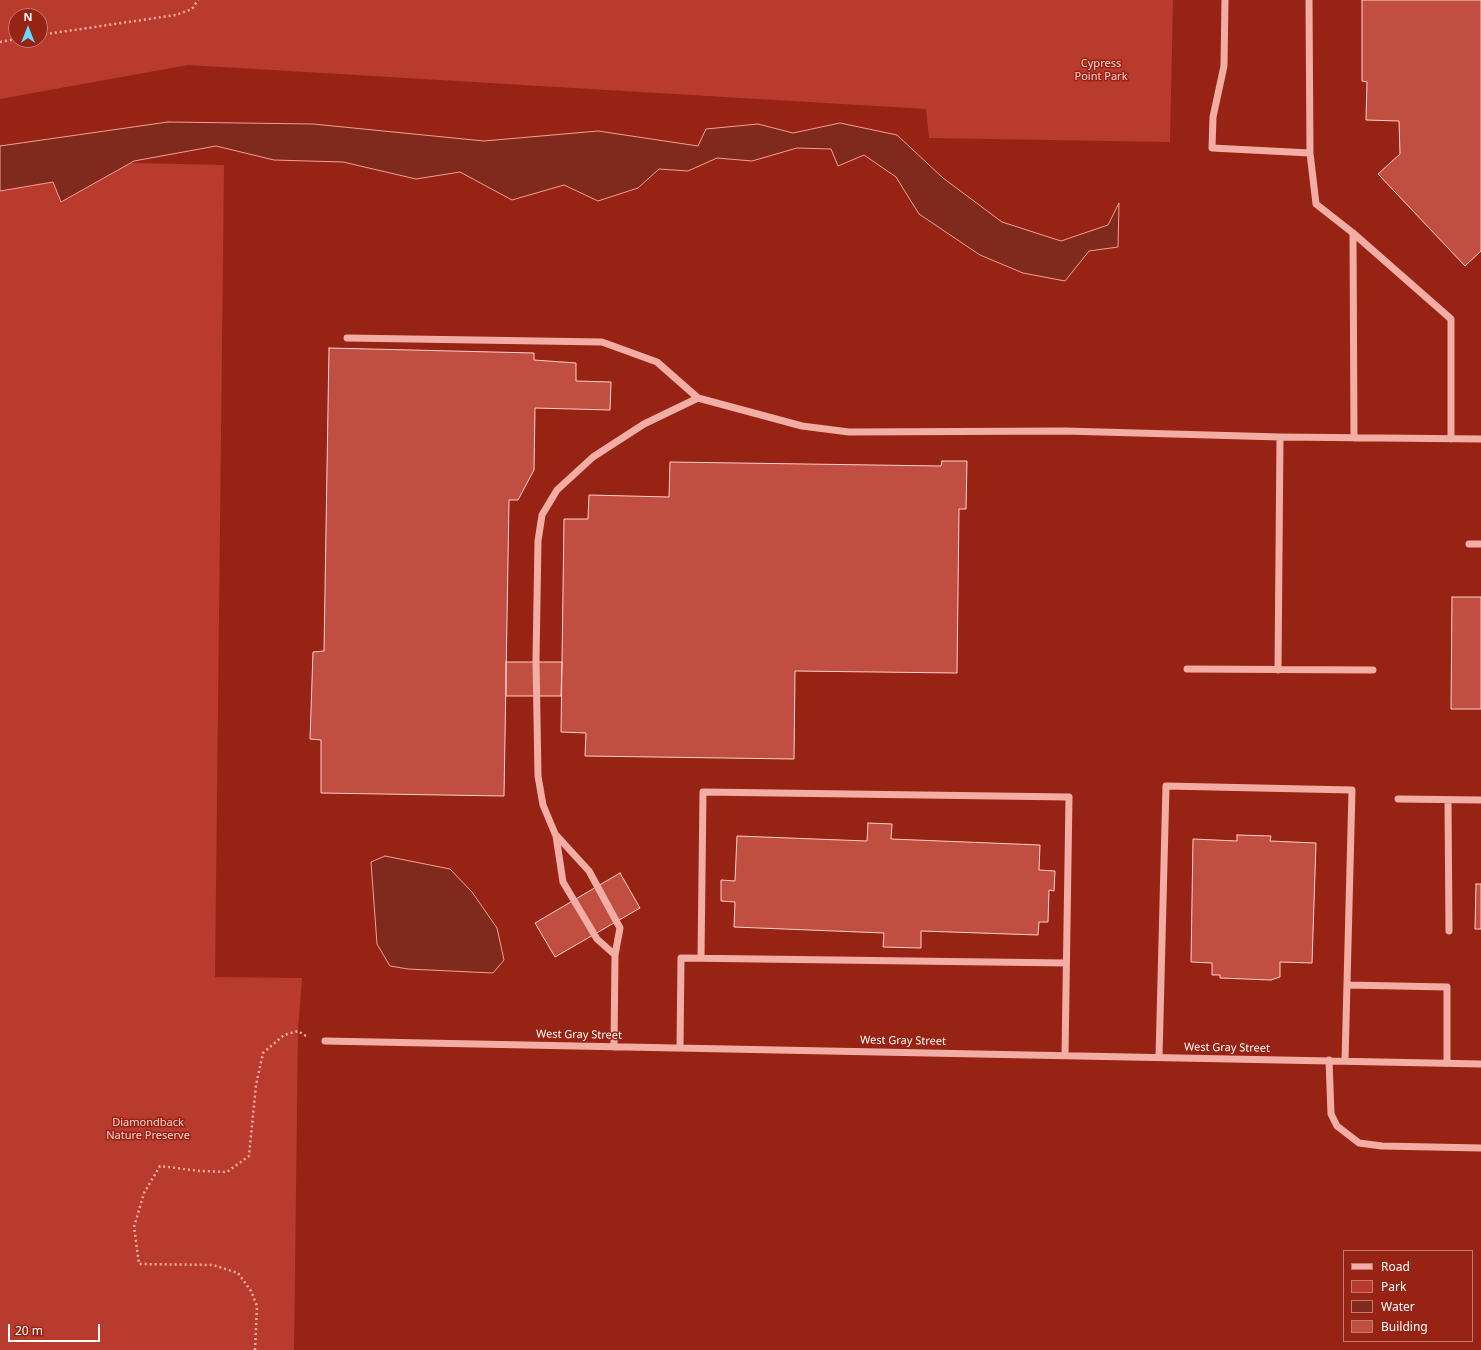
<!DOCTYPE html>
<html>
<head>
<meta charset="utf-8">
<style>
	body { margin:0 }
	#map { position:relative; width:1481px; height:1350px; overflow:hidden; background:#972314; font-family:"Noto Sans",sans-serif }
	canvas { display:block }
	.legend { position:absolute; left:1343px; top:1250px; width:130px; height:92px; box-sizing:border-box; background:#972314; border:1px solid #c17b72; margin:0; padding:5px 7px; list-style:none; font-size:12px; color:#fff }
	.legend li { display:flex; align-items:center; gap:8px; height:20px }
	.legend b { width:20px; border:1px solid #c17b72 }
	.north { position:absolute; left:8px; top:8px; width:40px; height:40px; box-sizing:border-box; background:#972314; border:1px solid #c17b72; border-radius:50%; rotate:0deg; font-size:11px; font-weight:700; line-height:16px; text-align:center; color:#fff }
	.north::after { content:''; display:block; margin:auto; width:14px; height:18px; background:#67d7ff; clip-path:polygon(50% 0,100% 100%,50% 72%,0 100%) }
	.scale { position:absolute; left:8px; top:1324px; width:92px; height:18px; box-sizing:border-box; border:2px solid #fff; border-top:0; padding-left:5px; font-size:12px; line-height:14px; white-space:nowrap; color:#fff; -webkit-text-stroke:3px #972314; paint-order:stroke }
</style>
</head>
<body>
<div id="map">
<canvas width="1481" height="1350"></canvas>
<ul class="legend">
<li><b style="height:5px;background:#f2ada5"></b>Road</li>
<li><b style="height:11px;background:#b93b2e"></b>Park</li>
<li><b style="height:11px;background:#80291d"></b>Water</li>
<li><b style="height:11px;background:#c04e41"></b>Building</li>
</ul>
<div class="north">N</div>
<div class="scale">20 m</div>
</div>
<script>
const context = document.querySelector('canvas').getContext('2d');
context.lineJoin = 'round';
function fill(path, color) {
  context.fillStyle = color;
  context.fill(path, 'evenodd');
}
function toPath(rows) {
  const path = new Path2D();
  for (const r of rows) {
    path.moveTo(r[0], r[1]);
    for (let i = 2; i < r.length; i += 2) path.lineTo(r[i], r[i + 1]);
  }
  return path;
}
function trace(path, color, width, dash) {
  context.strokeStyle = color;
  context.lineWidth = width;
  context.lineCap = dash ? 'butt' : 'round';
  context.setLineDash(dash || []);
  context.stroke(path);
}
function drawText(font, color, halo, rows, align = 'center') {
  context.font = font + ' "Noto Sans",sans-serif';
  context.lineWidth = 3;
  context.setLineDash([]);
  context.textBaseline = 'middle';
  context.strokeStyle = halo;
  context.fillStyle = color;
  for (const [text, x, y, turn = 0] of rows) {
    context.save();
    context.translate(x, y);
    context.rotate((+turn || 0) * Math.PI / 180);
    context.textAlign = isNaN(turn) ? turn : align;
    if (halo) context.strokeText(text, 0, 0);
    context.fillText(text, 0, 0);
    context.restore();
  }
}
fill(toPath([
	[0,0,1173,0,1170,142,929,138,926,109,188,65,0,99],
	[16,16,40,16,40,40,16,40],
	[0,160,224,165,215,977,302,978,298,1031,294,1350,0,1350]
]), '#b93b2e');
const water = toPath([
	[168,122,313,124,484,141,598,131,698,146,706,129,758,124,793,133,840,123,897,135,943,178,1002,222,1061,241,1108,225,1119,203,1118,247,1089,251,1065,281,1023,273,980,255,919,214,896,177,864,155,838,166,831,149,797,148,752,161,717,158,688,171,659,169,638,188,598,201,564,185,512,200,460,172,416,179,343,162,274,160,216,146,134,161,61,202,53,182,0,191,0,146,168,122],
	[385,856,450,869,472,892,497,928,504,960,493,973,408,969,390,966,377,944,371,862,385,856]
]);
fill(water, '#80291d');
trace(water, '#f59f97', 1);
const building = toPath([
	[1362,0,1481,0,1481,251,1465,266,1378,174,1400,154,1399,121,1366,120,1367,82,1362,81,1362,0],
	[329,348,534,353,534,360,576,363,576,381,611,382,610,410,535,408,534,470,518,500,509,500,504,796,321,793,321,740,310,739,313,652,324,651,329,348],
	[942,461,967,461,966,509,959,509,957,673,795,671,794,759,585,756,586,733,561,732,564,519,588,519,589,495,669,497,670,462,941,466,942,461],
	[1452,597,1481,597,1481,709,1451,709,1452,597],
	[506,662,562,662,561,696,506,696,506,662],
	[868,823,892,824,891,839,1040,845,1039,870,1055,871,1054,891,1049,890,1048,922,1039,922,1038,935,921,931,921,948,883,947,884,933,734,927,735,902,721,901,721,880,735,881,737,836,867,841,868,823],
	[1237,835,1271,836,1270,841,1316,843,1312,963,1280,962,1280,977,1271,980,1220,978,1220,975,1212,975,1212,963,1191,962,1193,839,1237,841,1237,835],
	[620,873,640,908,555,957,535,923,620,873],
	[1476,884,1481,884,1481,929,1475,929,1476,884]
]);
fill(building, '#c04e41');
trace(building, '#fdd1cd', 1);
trace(toPath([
	[40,35,176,15,192,9,198,0],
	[0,42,16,39],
	[255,1350,257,1306,251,1291,238,1273,213,1265,139,1264,134,1227,144,1193,160,1166,200,1171,227,1172,249,1156,256,1085,263,1053,284,1035,298,1031,306,1036]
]), '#f2ada5', 2.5, [2, 3]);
trace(toPath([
	[1225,0,1224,66,1213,117,1212,148,1310,153],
	[1309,0,1310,153,1316,204,1353,233,1451,319,1451,439],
	[1353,233,1354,438],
	[347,338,602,342,657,362,698,398,802,426,849,432,1065,431,1280,437,1481,439],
	[1469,544,1481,544],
	[1187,669,1373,670],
	[1278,670,1280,437],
	[1398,799,1481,800],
	[1448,800,1449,931],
	[557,836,589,871,620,928,615,955,614,1047],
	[615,955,597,939,563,882,556,836,543,805,538,776,536,660,538,541,542,515,557,490,593,457,644,424,698,398],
	[701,958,703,792,1069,797,1065,1055],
	[1347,985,1447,987,1447,1063],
	[325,1041,1481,1064],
	[680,1048,681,958,1066,963],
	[1159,1057,1166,786,1352,790,1345,1061],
	[1329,1060,1331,1114,1337,1126,1359,1143,1382,1146,1481,1148]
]), '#f2ada5', 7);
drawText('11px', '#fdd1cd', '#972314', [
	["Cypress",1101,64],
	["Point Park",1101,77],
	["Diamondback",148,1123],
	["Nature Preserve",148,1136]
]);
drawText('11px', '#fff', '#972314', [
	["West Gray Street",579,1035,1],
	["West Gray Street",903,1041,1],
	["West Gray Street",1227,1048,1]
]);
</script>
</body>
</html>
